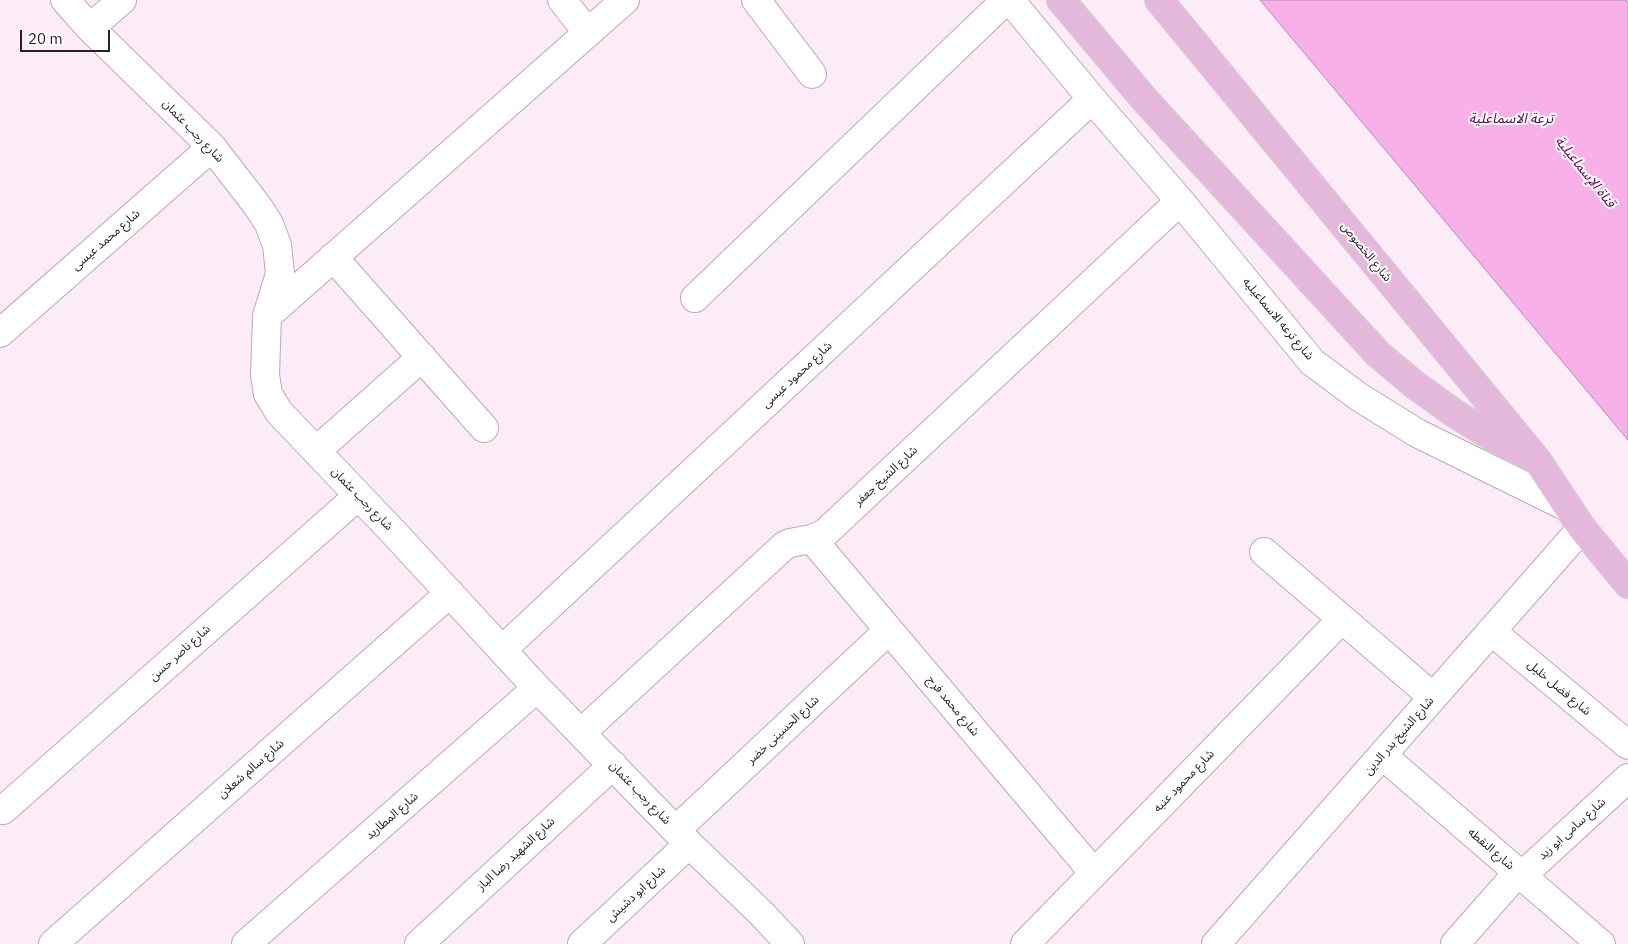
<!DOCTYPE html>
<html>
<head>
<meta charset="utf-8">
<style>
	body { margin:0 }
	#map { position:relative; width:1628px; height:944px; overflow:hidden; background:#fcecf8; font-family:"IBM Plex Sans",sans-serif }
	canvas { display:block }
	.scale { position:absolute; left:20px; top:30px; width:90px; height:22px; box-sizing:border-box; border:2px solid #2a2027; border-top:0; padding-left:6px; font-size:15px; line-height:18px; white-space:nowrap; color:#2a2027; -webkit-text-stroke:4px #fff; paint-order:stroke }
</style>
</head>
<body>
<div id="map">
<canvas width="1628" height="944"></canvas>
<div class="scale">20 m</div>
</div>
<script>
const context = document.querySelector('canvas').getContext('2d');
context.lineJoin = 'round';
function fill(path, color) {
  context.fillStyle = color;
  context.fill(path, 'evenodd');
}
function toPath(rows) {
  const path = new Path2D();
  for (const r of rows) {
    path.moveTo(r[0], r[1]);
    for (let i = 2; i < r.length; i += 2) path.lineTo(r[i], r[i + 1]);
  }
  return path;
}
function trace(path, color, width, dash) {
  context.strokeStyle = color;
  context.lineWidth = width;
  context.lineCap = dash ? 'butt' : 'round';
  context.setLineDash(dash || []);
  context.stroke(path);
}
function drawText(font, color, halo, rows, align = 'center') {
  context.font = font + ' "IBM Plex Sans","Noto Sans Arabic",sans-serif';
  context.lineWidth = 4;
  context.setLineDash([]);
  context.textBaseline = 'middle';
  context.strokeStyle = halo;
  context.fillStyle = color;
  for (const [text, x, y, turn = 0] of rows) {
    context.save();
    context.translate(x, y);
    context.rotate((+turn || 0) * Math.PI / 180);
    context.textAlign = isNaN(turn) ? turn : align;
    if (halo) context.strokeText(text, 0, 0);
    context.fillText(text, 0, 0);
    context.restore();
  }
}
const water = toPath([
	[1260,0,1626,0,1628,3,1628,440,1260,0]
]);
fill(water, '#f8b1e8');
trace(water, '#ba86ae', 1);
const minor = toPath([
	[65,0,90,28,212,147,259,208,269,224,277,245,280,274,267,316,265,375,268,394,279,412,396,535,537,688,689,844,762,914,790,944],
	[562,0,588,33],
	[756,0,812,74],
	[1010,0,1092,99,1180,201,1312,362,1359,397,1417,433,1569,508],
	[90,28,122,0],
	[333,257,484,428],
	[695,298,1006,0],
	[267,316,625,0],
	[0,333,212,147],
	[316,451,422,357],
	[812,539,1094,873],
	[1264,552,1433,697],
	[1491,631,1628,745],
	[502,650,1092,99],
	[581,733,784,546,790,543,812,539,825,533,1180,201],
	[1382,755,1601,944],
	[3,810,358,496],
	[676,830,889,630],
	[53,944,450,593],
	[246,944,537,688],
	[419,944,613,765],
	[582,944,689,844],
	[1025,944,1342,619],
	[1216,944,1582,528],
	[1455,944,1514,877,1519,873,1527,871,1628,778]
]);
const major = toPath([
	[1061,0,1145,100,1378,354,1415,385,1454,413,1494,438,1527,455],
	[1159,0,1537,460,1582,528,1628,584]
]);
trace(minor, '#bfa6b8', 30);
trace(major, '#d4d2d4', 30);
trace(minor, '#fff', 28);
trace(major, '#e3b8da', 28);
drawText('12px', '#2a2027', '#fff', [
	["شارع رجب عثمان",193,131,46],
	["شارع محمد عيسى",106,240,-41],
	["شارع الخصوص",1366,252,51],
	["شارع ترعه الاسماعيليه",1278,319,50],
	["شارع محمود عيسى",797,375,-43],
	["شارع الشيخ جعفر",886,476,-43],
	["شارع رجب عثمان",362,499,46],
	["شارع ناصر حسن",180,653,-42],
	["شارع فضل خليل",1559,688,40],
	["شارع محمد فرج",953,706,50],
	["شارع الحسينى خضر",783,730,-43],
	["شارع الشيخ بدر الدين",1399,736,-49],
	["شارع سالم شعلان",251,769,-41],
	["شارع محمود عنبه",1184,781,-46],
	["شارع رجب عثمان",640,793,46],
	["شارع المطاريد",392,816,-41],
	["شارع سامى ابو زيد",1572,829,-42],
	["شارع النقطه",1491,849,41],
	["شارع الشهيد رضا الباز",516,854,-43],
	["شارع ابو دشيش",636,894,-43]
]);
drawText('italic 14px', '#5c0751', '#fff', [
	["ترعة الاسماعلية",1511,119],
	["قناة الإسماعيلية",1585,172,51]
]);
</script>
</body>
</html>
